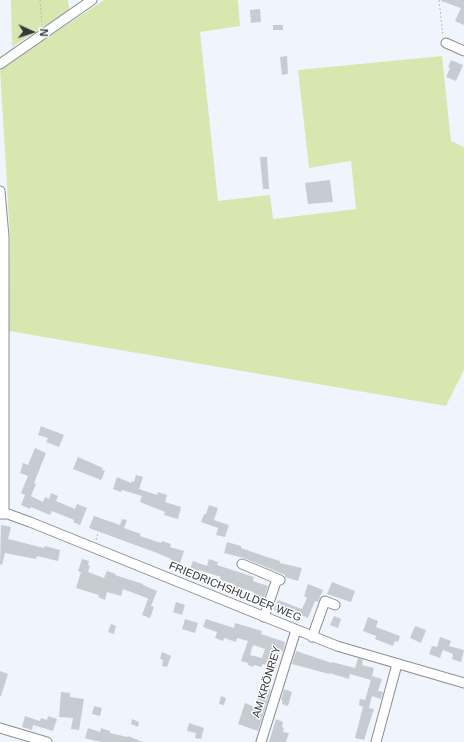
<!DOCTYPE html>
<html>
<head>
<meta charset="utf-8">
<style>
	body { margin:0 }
	#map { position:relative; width:464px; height:742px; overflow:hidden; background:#f0f5fd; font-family:Helvetica,sans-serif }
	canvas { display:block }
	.north { position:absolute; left:12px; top:12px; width:40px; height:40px; -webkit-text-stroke:3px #fff; paint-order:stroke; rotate:93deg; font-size:11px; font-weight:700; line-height:16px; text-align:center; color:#35373a }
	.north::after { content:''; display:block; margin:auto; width:14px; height:18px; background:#35373a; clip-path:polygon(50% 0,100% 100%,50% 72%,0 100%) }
</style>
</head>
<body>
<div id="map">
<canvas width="464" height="742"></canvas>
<div class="north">N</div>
</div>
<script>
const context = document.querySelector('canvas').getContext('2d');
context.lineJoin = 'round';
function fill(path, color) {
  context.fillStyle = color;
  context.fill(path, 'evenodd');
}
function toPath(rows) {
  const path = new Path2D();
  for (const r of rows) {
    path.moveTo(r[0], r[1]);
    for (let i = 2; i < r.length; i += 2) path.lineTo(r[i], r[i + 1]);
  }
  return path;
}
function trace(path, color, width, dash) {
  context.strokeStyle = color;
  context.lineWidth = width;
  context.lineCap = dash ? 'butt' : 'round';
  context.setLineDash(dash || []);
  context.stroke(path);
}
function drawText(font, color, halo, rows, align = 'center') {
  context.font = font + ' Helvetica,sans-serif';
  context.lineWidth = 3;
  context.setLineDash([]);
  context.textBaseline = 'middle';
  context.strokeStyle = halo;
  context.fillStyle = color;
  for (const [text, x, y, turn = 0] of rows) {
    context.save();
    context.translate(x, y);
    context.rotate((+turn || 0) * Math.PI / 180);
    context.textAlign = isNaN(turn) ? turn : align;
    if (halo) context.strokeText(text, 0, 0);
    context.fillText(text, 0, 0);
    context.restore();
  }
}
fill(toPath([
	[11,0,68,0,69,10,12,47],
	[104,0,238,0,240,26,200,32,218,201,270,195,273,219,356,209,351,161,309,168,298,70,442,56,451,141,464,147,464,370,446,406,9,331,10,236,0,69]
]), '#d8e7af');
fill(toPath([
	[441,0,464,0,464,25,455,21,461,8,441,1],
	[260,9,261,22,251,23,250,10],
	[273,25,283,25,283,30,273,30],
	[287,56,288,74,282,75,280,57],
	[451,60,463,65,456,81,446,77,450,68,448,67],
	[260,157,267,157,269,189,263,189],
	[330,180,333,202,308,204,305,183],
	[41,426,64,435,59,447,46,442,48,438,38,435],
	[35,448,46,453,34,483,36,484,31,496,43,502,45,497,49,499,51,493,58,496,56,501,75,509,77,504,87,508,80,525,73,522,74,520,52,511,50,515,31,507,30,509,21,505,25,495,21,493,28,476,20,473,23,463,28,465],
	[78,457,103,468,102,470,105,471,101,480,73,469],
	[136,475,143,477,139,489,157,495,158,492,167,495,165,502,181,507,178,519,164,515,165,512,140,502,142,496,122,490,121,492,113,489,117,477,131,483,132,481,134,482],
	[209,505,218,508,214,520,229,525,225,537,216,535,218,528,201,522,204,514,206,514],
	[94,516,120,525,122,519,127,520,124,528,141,534,140,536,161,543,162,541,171,544,170,547,184,551,180,563,171,560,171,559,157,553,89,528],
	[1,525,11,527,8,539,44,548,45,546,60,550,58,561,37,556,36,559,5,553,2,565,0,564],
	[227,542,241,546,241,548,267,557,280,561,280,563,302,568,298,581,285,577,285,575,244,558,224,553],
	[82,559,89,561,88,565,90,566,88,572,104,578,107,571,116,574,115,575,143,584,143,585,157,591,151,606,154,607,150,618,142,615,148,599,147,598,123,589,121,596,107,592,105,600,98,597,99,595,76,588,81,572,78,571],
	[209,559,218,562,217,565,254,577,253,581,268,586,264,598,254,594,254,592,240,588,238,593,231,591,234,584,220,580,221,577,199,570,198,572,190,569,193,561,207,566],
	[332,582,355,591,351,602,327,594],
	[308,584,323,590,318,602,315,601,308,618,287,609,286,613,274,610,278,600,302,609,307,598,304,596],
	[176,602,185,605,182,615,173,612],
	[334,616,341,619,338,628,330,625],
	[368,617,378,621,376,627,400,636,398,642,395,641,393,646,375,639,376,636,363,631],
	[185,619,198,623,195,633,182,629],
	[206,619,234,628,235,623,252,628,262,631,261,634,285,642,283,652,281,651,276,667,263,664,261,667,254,665,253,667,248,665,248,663,241,661,248,641,237,638,236,642,224,638,223,641,215,638,217,632,203,627],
	[253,645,265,649,262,658,250,655],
	[111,624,116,626,114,634,108,632],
	[415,626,426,630,421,643,410,638],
	[440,637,451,641,449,646,464,650,461,662,452,659,453,654,443,650,440,658,429,654,432,646,437,647],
	[296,651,332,663,332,662,355,668,358,658,363,660,362,665,374,668,371,680,350,674,349,679,329,673,329,674,292,664],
	[162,652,171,656,167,667,162,666,163,660,160,659],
	[0,671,8,674,1,696,0,696],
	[372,676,382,679,378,691,383,692,381,699,372,696,369,708,374,709,364,740,355,738,363,707,359,705,360,699,365,700],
	[262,687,271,690,258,731,238,724,245,703,255,707],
	[284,689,292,692,288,706,282,704,283,701,281,700],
	[61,692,70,693,70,697,84,699,79,730,71,729,73,718,59,717],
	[221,696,226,698,224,705,219,704],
	[94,706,102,708,100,716,92,714],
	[25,716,40,721,41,718,47,720,48,716,57,719,53,731,33,725,32,730,22,727],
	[132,719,139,722,138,727,131,724],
	[276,719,283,722,282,727,284,728,283,732,289,733,286,742,269,742],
	[189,723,204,728,201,739,195,738,196,733,187,731],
	[88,728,100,732,101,728,110,731,110,733,127,737,128,736,143,742,102,742,92,740,85,738]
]), '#c7ccd3');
const minor = toPath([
	[446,43,464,51],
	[0,64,92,0],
	[0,191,4,237,4,513],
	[0,514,8,514,30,522,337,646,464,683],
	[242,564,280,580],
	[264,617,277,579],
	[312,637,325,601,335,605],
	[0,728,47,742],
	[261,742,296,630],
	[376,742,397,664]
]);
trace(minor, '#888c93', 11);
trace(toPath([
	[40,0,42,25],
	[439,0,443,36],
	[96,540,98,533]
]), '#b4b8be', 1, [2, 2]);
trace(minor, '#fff', 9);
drawText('11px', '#35373a', '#fff', [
	["FRIEDRICHSHULDER WEG",235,592,22],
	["AM KRÖNREY",267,682,-73]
]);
</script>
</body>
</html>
